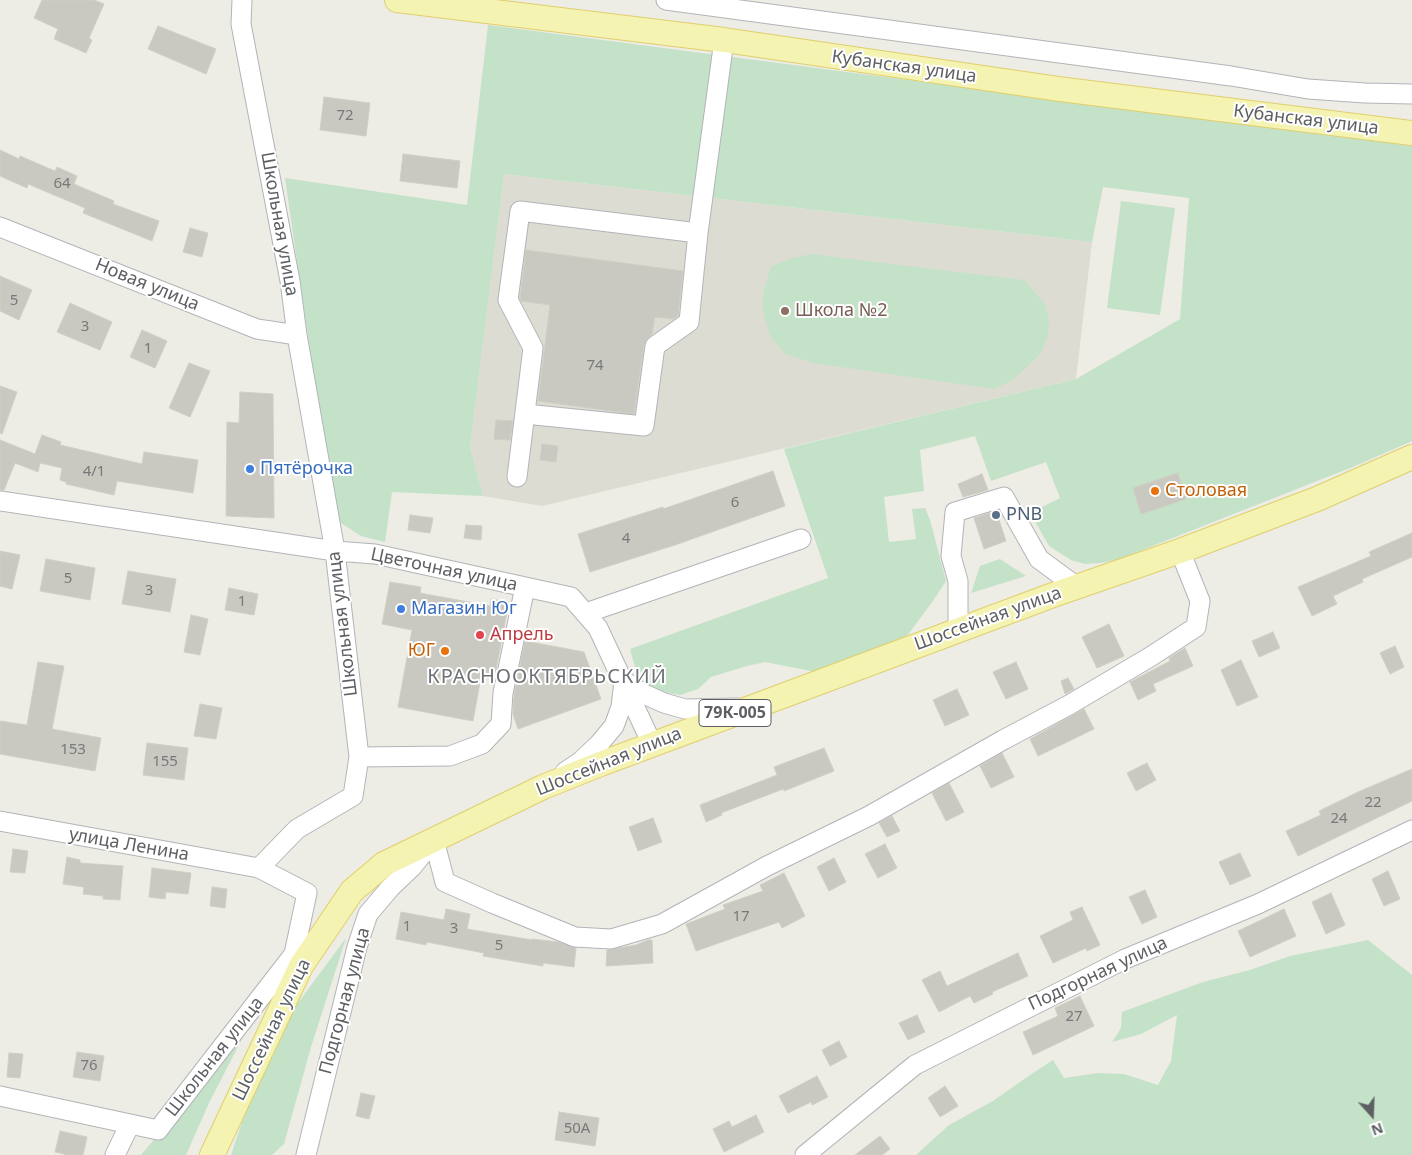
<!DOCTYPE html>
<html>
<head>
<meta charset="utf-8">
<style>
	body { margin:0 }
	#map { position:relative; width:1412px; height:1155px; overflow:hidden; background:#edece5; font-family:"Noto Sans",sans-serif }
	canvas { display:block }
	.north { position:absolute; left:1347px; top:1090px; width:50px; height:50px; -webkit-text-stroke:4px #fff; paint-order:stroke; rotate:160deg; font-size:14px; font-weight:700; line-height:20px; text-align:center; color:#5d5f63 }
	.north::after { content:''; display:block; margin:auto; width:18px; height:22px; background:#5d5f63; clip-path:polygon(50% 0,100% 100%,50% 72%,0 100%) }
</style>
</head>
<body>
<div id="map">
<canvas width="1412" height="1155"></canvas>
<div class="north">N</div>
</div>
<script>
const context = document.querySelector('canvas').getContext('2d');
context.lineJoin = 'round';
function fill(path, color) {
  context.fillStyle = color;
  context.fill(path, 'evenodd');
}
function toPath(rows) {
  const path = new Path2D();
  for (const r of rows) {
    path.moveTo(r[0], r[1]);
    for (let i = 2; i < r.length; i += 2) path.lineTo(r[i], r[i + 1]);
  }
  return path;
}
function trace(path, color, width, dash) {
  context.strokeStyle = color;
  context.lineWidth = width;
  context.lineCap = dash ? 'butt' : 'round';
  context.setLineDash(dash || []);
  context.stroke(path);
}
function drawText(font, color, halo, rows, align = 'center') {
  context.font = font + ' "Noto Sans",sans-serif';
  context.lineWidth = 4;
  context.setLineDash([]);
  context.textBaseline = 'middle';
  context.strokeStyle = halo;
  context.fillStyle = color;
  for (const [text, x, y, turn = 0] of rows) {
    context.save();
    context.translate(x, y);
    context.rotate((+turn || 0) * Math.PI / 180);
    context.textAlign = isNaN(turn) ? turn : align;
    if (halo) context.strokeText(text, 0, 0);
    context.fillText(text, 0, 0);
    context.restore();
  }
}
fill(toPath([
	[504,174,1092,242,1076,379,542,506,483,496,470,447]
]), '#dddcd3');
fill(toPath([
	[488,25,1412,146,1412,441,1355,466,1117,560,1100,563,1085,564,1071,560,1049,546,1036,523,1036,510,1060,498,1046,462,991,481,975,436,920,450,924,491,884,497,889,542,916,539,912,509,925,508,930,520,946,581,933,601,904,640,816,672,765,662,747,666,711,677,698,689,680,695,661,692,650,686,642,678,635,667,630,649,828,578,784,449,1076,379,1180,319,1189,198,1103,187,1092,242,504,174,470,447,483,496,392,492,385,542,361,536,341,523,333,510,285,178,467,205],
	[1121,201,1175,208,1160,315,1107,308],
	[810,254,1024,280,1045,304,1049,321,1048,335,1041,353,1013,380,994,389,813,363,785,354,770,336,765,319,762,304,765,286,771,267,789,259],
	[1000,559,1026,576,971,593,980,566],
	[346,938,311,1047,284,1144,272,1155,231,1155,246,1110,295,1007],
	[1368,940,1412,975,1412,1155,916,1155,949,1125,993,1101,1030,1075,1053,1060,1064,1078,1098,1073,1124,1074,1158,1085,1171,1061,1177,1015,1141,1034,1112,1042,1121,1028,1122,1012,1203,982,1250,970,1290,956],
	[246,1031,209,1103,186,1155,141,1155]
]), '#c4e2c8');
const building = toPath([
	[42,0,94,0,104,4,89,38,92,40,86,53,54,39,58,29,34,18,42,0],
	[158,26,216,49,206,74,148,49,158,26],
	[324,97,370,103,366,136,320,130,324,97],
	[0,150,19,159,20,156,55,171,57,167,77,176,74,184,114,201,113,204,159,221,152,241,83,213,85,208,28,184,27,188,0,176,0,150],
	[403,154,460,161,457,188,400,181,403,154],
	[190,228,208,233,202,257,183,252,190,228],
	[526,250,683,271,678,316,673,319,655,317,652,334,646,340,644,344,634,414,538,401,550,305,521,301,520,298,526,250],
	[0,276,32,290,19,320,0,311,0,276],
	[70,303,112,322,100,350,57,332,70,303],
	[142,330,167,341,155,368,130,357,142,330],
	[189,363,210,371,190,417,169,408,189,363],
	[0,386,17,392,2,434,0,433,0,386],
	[240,392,273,394,274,518,226,516,227,422,239,423,240,392],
	[496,420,513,421,510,440,494,439,496,420],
	[42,435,61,442,60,445,142,464,144,452,198,460,193,493,117,481,114,495,66,484,66,482,60,480,62,468,40,463,38,472,15,463,4,490,0,490,0,440,35,454,42,435],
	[542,444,558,446,556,462,540,460,542,444],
	[773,471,785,506,675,545,590,572,578,534,663,507,663,509,773,471],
	[1178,473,1186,499,1141,514,1133,488,1178,473],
	[982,474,988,490,963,497,958,484,982,474],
	[996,511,1006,541,984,549,974,518,996,511],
	[410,515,433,518,430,533,408,530,410,515],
	[466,525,482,526,481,540,464,538,466,525],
	[1412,533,1412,557,1362,579,1363,582,1333,596,1337,604,1312,616,1298,587,1371,556,1369,552,1412,533],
	[0,551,20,555,12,589,0,586,0,551],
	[46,559,95,568,90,600,40,591,46,559],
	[128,571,176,579,170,612,122,604,128,571],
	[390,582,421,587,420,593,490,606,491,599,509,602,494,680,481,677,473,721,398,707,412,630,382,624,390,582],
	[229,588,258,594,254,615,225,610,229,588],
	[191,615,208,619,200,655,184,652,191,615],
	[1109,624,1124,656,1097,668,1082,637,1109,624],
	[1273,632,1280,648,1259,657,1252,641,1273,632],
	[525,641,584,652,601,699,518,729,513,714,514,695,525,641],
	[1395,646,1404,667,1390,674,1380,653,1395,646],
	[1185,648,1193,666,1153,684,1156,691,1138,700,1130,682,1170,661,1169,658,1185,648],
	[1241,660,1258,697,1237,706,1221,670,1241,660],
	[38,662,64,666,52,729,101,738,95,771,0,754,0,721,27,725,38,662],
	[1016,662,1028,689,1006,699,993,672,1016,662],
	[1068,678,1074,689,1065,694,1061,681,1068,678],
	[957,689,969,715,945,726,933,700,957,689],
	[200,704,222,708,216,739,194,736,200,704],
	[1084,709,1094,729,1038,756,1030,739,1084,709],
	[147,743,188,748,184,780,143,775,147,743],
	[824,748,834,771,784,791,783,789,721,813,722,815,706,822,700,805,777,775,774,767,824,748],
	[1002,753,1014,777,991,788,980,766,1002,753],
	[1147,763,1156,780,1136,791,1127,773,1147,763],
	[1412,769,1412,801,1298,856,1286,831,1321,815,1319,811,1358,792,1412,769],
	[949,783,964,812,946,821,932,793,949,783],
	[892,816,900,831,887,837,879,823,892,816],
	[653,818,662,842,638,851,629,827,653,818],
	[885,844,897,868,878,878,865,854,885,844],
	[13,849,28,851,25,873,10,872,13,849],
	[1240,853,1251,876,1230,885,1219,862,1240,853],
	[67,857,80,860,80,863,123,866,120,900,103,899,103,896,83,894,84,887,63,884,67,857],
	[834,858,846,882,829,891,817,867,834,858],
	[152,868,191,873,188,894,166,892,165,899,149,897,152,868],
	[1388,871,1400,899,1384,906,1372,879,1388,871],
	[784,873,805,916,782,928,779,922,696,951,686,924,725,909,723,905,763,891,760,885,784,873],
	[212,887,227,889,225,908,210,906,212,887],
	[1145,890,1157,917,1142,924,1129,897,1145,890],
	[1331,893,1345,925,1326,934,1312,902,1331,893],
	[1082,907,1100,945,1087,951,1086,948,1053,963,1040,936,1073,920,1070,912,1082,907],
	[446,909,470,914,467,929,532,940,532,939,558,942,576,948,574,967,543,963,543,966,483,956,484,953,427,942,426,945,396,939,401,912,444,920,446,909],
	[1284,909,1296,936,1250,957,1238,931,1284,909],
	[648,940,652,940,653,963,606,966,607,950,636,945,648,940],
	[1018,953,1028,976,992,992,993,994,974,1003,970,996,939,1012,922,980,940,971,947,986,1018,953],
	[1080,996,1094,1026,1033,1055,1023,1032,1058,1016,1055,1008,1080,996],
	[917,1015,925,1032,908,1040,899,1023,917,1015],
	[839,1041,847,1057,830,1066,822,1050,839,1041],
	[77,1052,104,1056,100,1081,73,1077,77,1052],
	[9,1053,23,1054,20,1078,7,1077,9,1053],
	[817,1076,828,1097,812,1105,811,1102,788,1113,779,1096,817,1076],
	[945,1086,958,1106,940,1117,928,1098,945,1086],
	[361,1093,375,1096,369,1119,356,1116,361,1093],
	[559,1112,599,1118,595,1146,555,1140,559,1112],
	[756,1115,764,1132,724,1152,713,1129,729,1121,732,1127,756,1115],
	[60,1131,87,1137,83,1155,68,1155,55,1152,60,1131],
	[880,1136,890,1149,882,1155,855,1155,880,1136]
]);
fill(building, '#c9c8c1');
trace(building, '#d1cfc4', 1);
const minor = toPath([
	[666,0,1231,76,1308,89,1365,93,1412,94],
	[0,227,257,329,297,335],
	[525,414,644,426,655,346,689,322,698,233,724,40],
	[517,477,533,348,508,300,520,211,698,233],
	[0,501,335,551,375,554,571,597,598,628,652,744],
	[586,613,801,539],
	[958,630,958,581,951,556,955,512,1004,497,1039,559,1077,587],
	[359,757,450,756,482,744,501,724,503,693,525,587],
	[565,772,580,762,599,744,614,726,621,707,624,681,644,694,664,703,685,709,738,708],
	[0,821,259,868],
	[434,840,445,882,492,903,575,937,611,939,662,924,767,866,869,816,1003,740,1069,705,1150,657,1196,627,1200,601,1180,551],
	[0,1096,158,1130,294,954,307,893,259,868,297,829,353,796,359,757,335,551,297,335,290,281,241,24,242,0],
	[115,1155,130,1124],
	[306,1155,357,947,368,914,390,888,412,867,433,841],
	[805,1155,915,1065,1125,959,1258,904,1412,830]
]);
const major = toPath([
	[397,0,724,40,1059,89,1412,133],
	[212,1155,301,966,352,891,384,864,543,787,603,763,1053,595,1180,551,1317,499,1412,457]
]);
trace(minor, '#b2b4b8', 21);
trace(major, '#e0cf6b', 26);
trace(minor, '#fff', 19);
trace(major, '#f5f3b2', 24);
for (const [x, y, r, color] of [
	[785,311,5,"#8d6e63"],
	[250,469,5,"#3f7fe0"],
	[1155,491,5,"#e8710a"],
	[996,515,5,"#5c6f8a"],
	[401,609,5,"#3f7fe0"],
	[480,635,5,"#e0444e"],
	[445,651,5,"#e8710a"]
]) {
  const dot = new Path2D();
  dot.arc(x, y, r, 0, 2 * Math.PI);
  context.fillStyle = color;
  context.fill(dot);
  trace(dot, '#fff', 2);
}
drawText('15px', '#78797a', null, [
	["72",345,116],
	["64",62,184],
	["5",14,301],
	["3",85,327],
	["1",148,349],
	["74",595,366],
	["4/1",94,472],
	["6",735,503],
	["4",626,539],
	["5",68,579],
	["3",149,591],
	["1",242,602],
	["153",73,750],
	["155",165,762],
	["22",1373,803],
	["24",1339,819],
	["17",741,917],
	["1",407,927],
	["3",454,929],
	["5",499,946],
	["27",1074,1017],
	["76",89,1066],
	["50А",577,1129]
]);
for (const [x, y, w] of [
	[735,713,72]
]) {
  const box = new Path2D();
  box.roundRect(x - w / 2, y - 13.5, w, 27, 4);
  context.fillStyle = '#fff';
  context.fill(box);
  trace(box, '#5d5f63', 1);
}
drawText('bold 16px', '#5d5f63', null, [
	["79К-005",735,713]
]);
drawText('18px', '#5d5f63', '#fff', [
	["Кубанская улица",904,67,8],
	["Кубанская улица",1306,120,7],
	["Школьная улица",279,224,80],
	["Новая улица",147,285,22],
	["Цветочная улица",444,570,12],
	["Шоссейная улица",988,619,-20],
	["Школьная улица",343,624,-97],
	["Шоссейная улица",609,762,-22],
	["улица Ленина",129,845,10],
	["Подгорная улица",1098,974,-25],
	["Подгорная улица",345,1001,-75],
	["Шоссейная улица",272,1030,-64],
	["Школьная улица",215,1057,-52]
]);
drawText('18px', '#785e54', '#fff', [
	["Школа №2",795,311]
], 'left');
drawText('18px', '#366cbe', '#fff', [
	["Пятёрочка",260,469],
	["Магазин Юг",411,609]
], 'left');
drawText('18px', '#c56008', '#fff', [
	["Столовая",1165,491],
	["ЮГ",435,651,"right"]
], 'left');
drawText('18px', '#4e5e75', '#fff', [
	["PNB",1006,515]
], 'left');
drawText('18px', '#be3a42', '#fff', [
	["Апрель",490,635]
], 'left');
context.letterSpacing = '1px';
drawText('20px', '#6e7175', '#fff', [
	["КРАСНООКТЯБРЬСКИЙ",547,677]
]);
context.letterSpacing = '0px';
</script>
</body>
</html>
